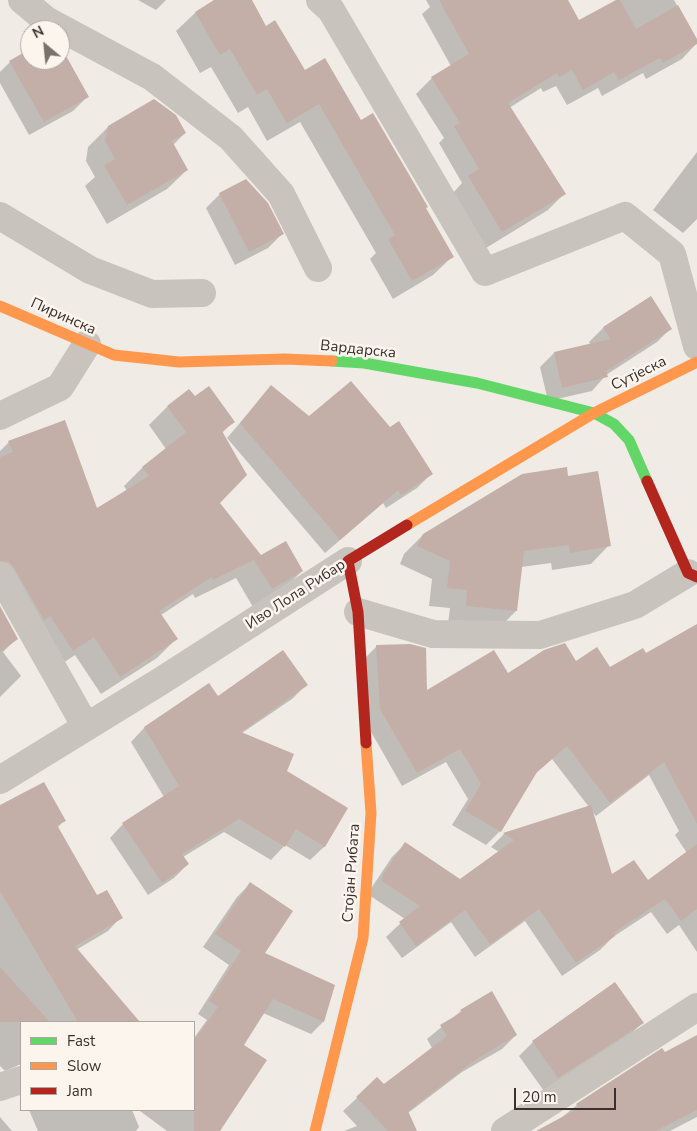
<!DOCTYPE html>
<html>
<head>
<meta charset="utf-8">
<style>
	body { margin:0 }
	#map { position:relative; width:697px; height:1131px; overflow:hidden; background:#f0ebe5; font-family:"Nunito Sans",sans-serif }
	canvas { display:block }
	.legend { position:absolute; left:20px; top:1021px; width:175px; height:90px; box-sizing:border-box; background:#fbf5ee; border:1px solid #aea6a0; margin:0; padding:6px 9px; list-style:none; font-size:15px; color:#3b302b }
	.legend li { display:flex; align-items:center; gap:10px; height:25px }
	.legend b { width:25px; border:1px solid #aea6a0 }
	.north { position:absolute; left:20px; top:20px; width:50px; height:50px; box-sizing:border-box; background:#fbf5ee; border:1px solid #aea6a0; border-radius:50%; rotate:332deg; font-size:14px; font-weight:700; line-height:20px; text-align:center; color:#3b302b }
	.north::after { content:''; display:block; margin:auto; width:18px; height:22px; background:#7a716c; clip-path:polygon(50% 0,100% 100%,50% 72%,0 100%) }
	.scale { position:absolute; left:514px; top:1088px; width:102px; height:22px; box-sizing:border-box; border:2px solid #3b302b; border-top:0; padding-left:6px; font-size:15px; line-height:18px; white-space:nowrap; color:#3b302b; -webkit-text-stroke:4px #fbf5ee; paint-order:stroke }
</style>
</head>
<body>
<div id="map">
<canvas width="697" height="1131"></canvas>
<ul class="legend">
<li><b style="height:6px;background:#63d668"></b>Fast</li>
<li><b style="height:6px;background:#ff974d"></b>Slow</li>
<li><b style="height:6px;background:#b3261e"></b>Jam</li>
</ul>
<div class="north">N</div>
<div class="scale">20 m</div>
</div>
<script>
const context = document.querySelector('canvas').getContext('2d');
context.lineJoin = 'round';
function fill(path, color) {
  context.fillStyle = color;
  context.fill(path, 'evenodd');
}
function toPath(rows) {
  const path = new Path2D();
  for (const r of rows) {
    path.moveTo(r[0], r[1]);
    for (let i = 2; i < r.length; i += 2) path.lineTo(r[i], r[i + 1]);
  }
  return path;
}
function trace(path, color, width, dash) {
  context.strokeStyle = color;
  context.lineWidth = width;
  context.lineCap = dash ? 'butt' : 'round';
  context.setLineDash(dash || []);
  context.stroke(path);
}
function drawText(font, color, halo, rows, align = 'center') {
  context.font = font + ' "Nunito Sans",sans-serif';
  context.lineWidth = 5;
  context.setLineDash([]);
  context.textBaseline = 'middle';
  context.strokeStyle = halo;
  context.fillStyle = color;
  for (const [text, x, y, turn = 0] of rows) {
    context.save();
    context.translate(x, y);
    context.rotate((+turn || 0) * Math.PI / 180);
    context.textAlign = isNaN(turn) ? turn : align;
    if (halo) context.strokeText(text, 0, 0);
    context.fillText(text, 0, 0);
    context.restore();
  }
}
fill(toPath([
	[138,0,166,0,156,10],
	[217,0,250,0,266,27,304,72,361,121,424,209,452,257,433,275,393,299,370,259,376,253,300,122,267,141,248,107,238,113,211,67,200,73,176,31,195,13],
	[426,0,567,0,579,22,619,0,674,0,697,43,682,59,646,79,643,73,602,96,598,88,567,105,556,86,543,92,541,88,509,108,564,194,548,210,486,248,453,193,462,183,439,143,444,138,416,94,432,78,451,66,422,14,430,7],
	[60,48,87,97,73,111,29,135,0,83,0,72,10,62,30,51,30,60,60,60],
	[108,127,185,133,173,145,187,170,167,189,107,224,85,186,95,177,86,161,88,147],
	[697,152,697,219,683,233,653,210],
	[220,194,282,234,268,248,235,265,206,208],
	[650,298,671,328,657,342,606,375,592,391,548,401,540,367,554,353,591,345,589,342,603,328],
	[271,387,309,418,431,474,417,488,386,508,383,503,325,553,227,438],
	[194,398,233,422,222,433,218,503,260,557,302,571,283,590,253,607,236,578,195,598,193,594,161,615,176,639,157,658,101,694,75,655,54,669,0,594,0,451,9,442,96,510,127,491,124,486,142,468,166,449,149,425,167,407],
	[567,477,609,545,591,564,552,570,551,563,521,567,516,611,498,629,448,624,450,608,429,606,432,579,400,564,404,554,423,535],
	[0,609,17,638,3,652,21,676,0,697],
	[697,627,697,952,679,925,667,934,651,912,613,937,600,950,562,976,525,921,475,957,451,922,402,958,386,937,405,919,369,895,370,890,392,857,405,844,460,880,499,852,491,847,504,834,589,807,552,759,534,775,500,831,486,845,452,825,468,799,446,762,402,786,366,723,363,660,377,646,426,692,576,662,610,669,645,655],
	[649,775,679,831,675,835,687,853,648,882,612,876,591,810,596,816],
	[208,685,217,698,306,685,292,699,242,733,285,771,347,809,324,847,310,860,285,845,271,860,224,832,183,857,188,864,174,878,148,895,110,838,123,824,164,797,131,742,144,728],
	[0,806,65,820,57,828,97,897,121,917,108,931,76,950,129,1011,117,1022,21,1022,21,1064,5,1071,0,1066],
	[250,884,263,953,334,986,323,1022,311,1034,263,1013,243,1046,266,1060,219,1131,167,1131,140,1111,194,1110,194,1038,207,1020,198,1014,229,965,203,947,237,897],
	[461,1011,516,1035,502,1049,462,1072,408,1113,415,1131,344,1131,357,1126,343,1111,357,1098,383,1085,432,1048,427,1039],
	[642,1023,628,1037,544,1091,519,1056,533,1042],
	[697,1037,697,1117,670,1131,545,1131,577,1105],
	[29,1110,132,1110,139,1127,136,1131,38,1131],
	[0,1117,12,1131,0,1131]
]), '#0003');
fill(toPath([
	[214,0,252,0,266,26,275,20,305,70,325,58,361,120,373,113,428,207,426,208,454,257,412,281,388,239,395,235,319,104,287,123,267,89,257,95,230,49,220,55,195,12],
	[439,0,568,0,579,20,616,0,620,0,636,29,678,5,697,39,697,44,663,63,660,58,619,80,614,72,583,90,572,70,559,77,557,73,508,103,566,194,502,232,468,176,479,169,454,126,460,123,431,77,469,54],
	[60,45,89,97,44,122,9,61,30,49,30,60,60,60],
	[154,99,176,115,186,133,172,141,188,170,127,205,104,165,115,159,105,141,108,126],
	[246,179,268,203,284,234,249,252,219,193],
	[651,296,672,329,606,371,608,377,562,388,554,352,610,339,603,327],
	[351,381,390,427,399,421,433,474,401,495,398,490,340,540,240,423,271,385,309,416],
	[209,386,235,422,222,431,247,475,220,503,261,555,286,541,303,571,272,589,254,560,213,580,212,577,159,611,178,639,120,677,94,637,73,651,50,616,44,620,14,568,9,562,0,561,0,457,13,452,8,441,65,420,97,508,149,476,142,467,186,432,167,406,189,389,195,396],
	[567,467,568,476,598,471,611,546,570,553,569,545,524,551,517,611,466,606,467,590,447,588,450,561,417,546,423,534,522,474],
	[0,606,18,639,0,652],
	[697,624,697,824,664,762,610,803,567,746,537,772,501,832,465,811,481,784,460,749,417,773,380,709,376,645,410,644,426,648,427,690,494,650,508,673,544,650,565,643,576,661,597,647,610,667,643,648,646,653],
	[283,650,308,685,241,732,294,754,287,771,348,808,325,847,296,829,285,847,239,819,182,854,189,864,162,883,122,823,179,786,144,727,209,683,218,696],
	[44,782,66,821,57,825,97,895,107,890,123,918,75,946,140,1022,78,1022,0,891,0,805],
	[591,805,612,874,634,860,648,880,697,844,697,909,681,921,665,899,613,933,615,936,576,963,539,909,490,944,465,910,416,946,399,922,420,906,382,881,383,875,405,842,460,879,514,840,503,833],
	[250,882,293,911,265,953,335,985,324,1022,273,999,244,1045,267,1060,220,1131,194,1131,194,1040,218,1007,209,1001,241,951,215,934],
	[0,967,50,1022,0,1022],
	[615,982,644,1023,558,1078,532,1041],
	[492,991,517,1035,478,1058,408,1111,417,1131,388,1131,356,1097,377,1077,384,1084,447,1036,440,1025,462,1012,460,1010],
	[697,1035,697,1110,656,1131,536,1131,579,1108,576,1104,662,1048,665,1052]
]), '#c3afa7');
trace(toPath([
	[22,0,46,20,152,77,231,138,281,194,318,268],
	[320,0,331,10,485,272,625,216,672,254,697,346],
	[0,216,90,270,152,294,202,293],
	[0,416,60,387,87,344],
	[1,576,86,727],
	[358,612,433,634,540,635,635,605,688,573],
	[0,780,161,681,348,561],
	[0,1087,21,1080],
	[505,1131,697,1007]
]), '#c9c3be', 28);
trace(toPath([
	[332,361,364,363,477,383,594,413,614,424,629,440,647,481]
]), '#63d668', 11);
trace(toPath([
	[0,306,114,355,179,362,285,359,332,361],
	[407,525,594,413,697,362],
	[315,1131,363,938,371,813,366,743]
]), '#ff974d', 11);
trace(toPath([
	[647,481,688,573,697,577],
	[366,743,358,612,348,561,407,525]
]), '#b3261e', 11);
drawText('15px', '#3b302b', '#fbf5ee', [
	["Пиринска",63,317,24],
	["Вардарска",358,350,6],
	["Сутјеска",639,374,-26],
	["Иво Лола Рибар",296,595,-33],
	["Стојан Рибата",352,873,-86]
]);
</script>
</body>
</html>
